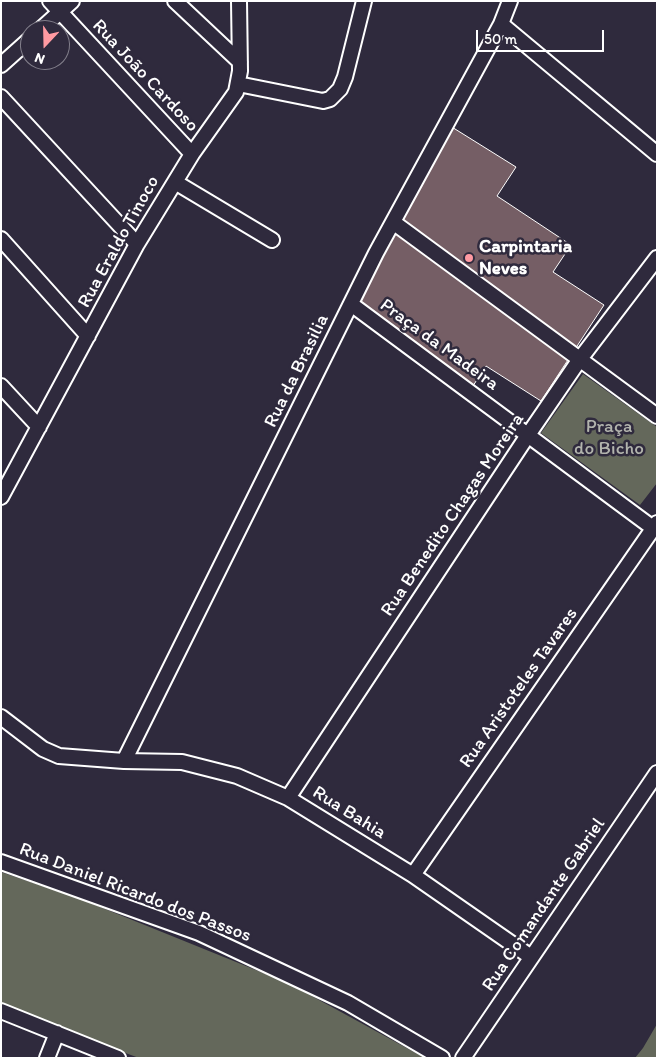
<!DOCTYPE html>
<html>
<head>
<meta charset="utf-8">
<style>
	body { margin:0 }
	#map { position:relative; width:658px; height:1059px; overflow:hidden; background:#2f2a3d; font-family:Itim,sans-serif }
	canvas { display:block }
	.frame { position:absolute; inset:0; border:2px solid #fff; pointer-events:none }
	.north { position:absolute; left:20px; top:20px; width:50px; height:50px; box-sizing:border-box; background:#2f2a3d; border:1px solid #827f8b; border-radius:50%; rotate:201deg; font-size:14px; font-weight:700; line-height:20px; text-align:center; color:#fff }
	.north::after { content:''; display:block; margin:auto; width:18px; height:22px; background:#ff9aa2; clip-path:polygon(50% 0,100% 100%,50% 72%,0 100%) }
	.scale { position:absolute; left:476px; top:30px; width:128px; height:22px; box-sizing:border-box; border:2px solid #fff; border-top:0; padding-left:6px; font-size:15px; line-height:18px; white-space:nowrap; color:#fff; -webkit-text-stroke:4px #2f2a3d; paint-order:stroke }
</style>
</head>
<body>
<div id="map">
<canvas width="658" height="1059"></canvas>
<div class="frame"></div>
<div class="north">N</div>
<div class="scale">50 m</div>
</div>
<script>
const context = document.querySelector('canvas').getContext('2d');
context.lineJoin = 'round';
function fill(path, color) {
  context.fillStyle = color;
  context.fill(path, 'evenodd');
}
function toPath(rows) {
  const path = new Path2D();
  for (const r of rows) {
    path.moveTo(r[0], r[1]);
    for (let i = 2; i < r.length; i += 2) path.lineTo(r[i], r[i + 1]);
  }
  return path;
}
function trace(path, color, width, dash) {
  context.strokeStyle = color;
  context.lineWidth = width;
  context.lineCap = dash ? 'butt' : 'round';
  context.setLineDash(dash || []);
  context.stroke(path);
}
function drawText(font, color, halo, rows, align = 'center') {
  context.font = font + ' Itim,sans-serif';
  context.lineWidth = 5;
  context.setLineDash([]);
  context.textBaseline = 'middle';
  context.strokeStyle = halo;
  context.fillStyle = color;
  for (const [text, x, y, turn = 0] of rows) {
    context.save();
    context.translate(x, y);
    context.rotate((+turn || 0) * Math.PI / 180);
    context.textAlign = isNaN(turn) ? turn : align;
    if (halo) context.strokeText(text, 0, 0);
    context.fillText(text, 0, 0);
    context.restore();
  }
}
fill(toPath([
	[583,374,657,427,657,483,640,505,541,433],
	[1,872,78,898,288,983,425,1058,139,1058,1,1007],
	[657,1024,657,1058,635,1058,643,1048]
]), '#64685b');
const building = toPath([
	[447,124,516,167,497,196,571,245,553,272,604,305,541,401,486,366,469,392,351,304,447,124]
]);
fill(building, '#755e65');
trace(building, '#fff', 1);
const street = toPath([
	[50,1,192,154],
	[175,1,240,62],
	[501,24,657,154],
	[40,30,72,1],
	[1,65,30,39],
	[238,84,323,101,330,99,340,89,345,77,364,1],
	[1,97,137,244],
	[175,182,272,240],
	[393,222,657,416],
	[1,239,88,336],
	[351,304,653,528],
	[1,386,39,427],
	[1,497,137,244,192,154,236,92,240,71,239,1],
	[1,717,43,749,59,756,124,761,182,762,237,776,288,798,413,875,531,957],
	[124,761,376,253,501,24,510,1],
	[288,798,528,435,580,359,657,258],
	[1,862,199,933,348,1003,442,1058],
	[413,875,657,523],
	[1,1011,118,1058],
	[47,1058,57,1033],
	[463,1058,657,773]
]);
trace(street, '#fff', 18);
trace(street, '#2f2a3d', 14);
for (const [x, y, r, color] of [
	[469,258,5,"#ff9aa2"]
]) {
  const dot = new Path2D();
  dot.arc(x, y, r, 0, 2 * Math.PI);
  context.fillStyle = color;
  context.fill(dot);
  trace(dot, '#2f2a3d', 2);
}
drawText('19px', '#fff', '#2f2a3d', [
	["Rua João Cardoso",145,76,47],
	["Rua Eraldo Tinoco",119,242,-61],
	["Praça da Madeira",439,345,36],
	["Rua da Brasilia",297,371,-64],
	["Rua Benedito Chagas Moreira",453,515,-56],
	["Rua Aristoteles Tavares",519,688,-55],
	["Rua Bahia",349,813,32],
	["Rua Daniel Ricardo dos Passos",135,893,21],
	["Rua Comandante Gabriel",544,905,-56]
]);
drawText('bold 19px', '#fff', '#2f2a3d', [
	["Carpintaria",479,247],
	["Neves",479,269]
], 'left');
drawText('19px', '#b2b4ad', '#2f2a3d', [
	["Praça",609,427],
	["do Bicho",609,449]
]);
</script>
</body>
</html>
